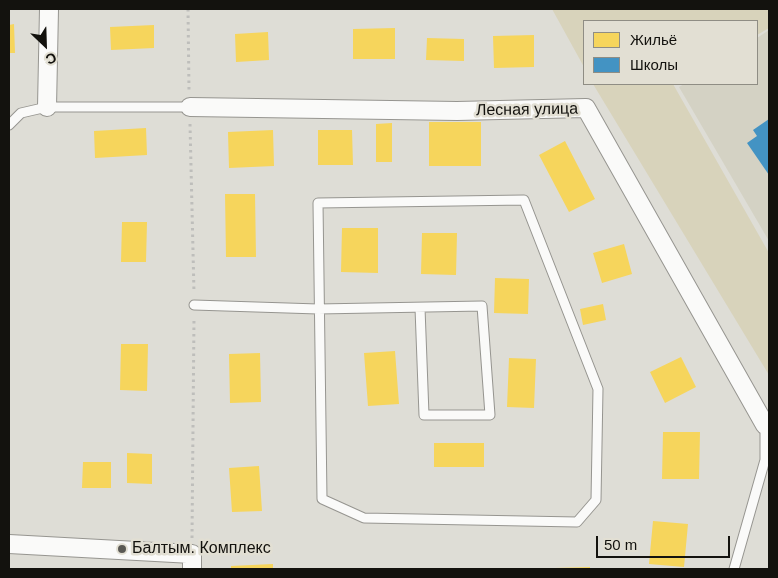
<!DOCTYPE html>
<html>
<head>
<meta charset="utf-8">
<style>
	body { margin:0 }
	#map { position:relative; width:778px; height:578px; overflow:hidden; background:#deddd6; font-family:Arial,sans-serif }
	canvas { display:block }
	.frame { position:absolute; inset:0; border:10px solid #13120e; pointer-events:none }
	.legend { position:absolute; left:583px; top:20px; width:175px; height:65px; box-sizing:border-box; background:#e2dfd3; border:1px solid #8f8d84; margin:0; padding:6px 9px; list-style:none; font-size:15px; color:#13120e }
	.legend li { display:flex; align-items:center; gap:10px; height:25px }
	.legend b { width:25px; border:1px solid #8f8d84 }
	.north { position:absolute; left:20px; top:20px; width:50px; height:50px; -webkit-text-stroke:4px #e2dfd3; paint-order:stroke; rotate:156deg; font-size:14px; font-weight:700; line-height:20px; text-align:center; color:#13120e }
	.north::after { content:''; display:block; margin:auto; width:18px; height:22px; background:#13120e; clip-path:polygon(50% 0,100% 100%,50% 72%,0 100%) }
	.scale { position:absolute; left:596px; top:536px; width:134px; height:22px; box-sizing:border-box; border:2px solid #13120e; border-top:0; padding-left:6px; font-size:15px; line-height:18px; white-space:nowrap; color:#13120e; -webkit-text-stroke:4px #e2dfd3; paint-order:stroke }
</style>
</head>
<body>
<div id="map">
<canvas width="778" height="578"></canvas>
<div class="frame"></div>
<ul class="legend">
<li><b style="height:14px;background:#f6d55c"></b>Жильё</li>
<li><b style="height:14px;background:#4393c3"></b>Школы</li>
</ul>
<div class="north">С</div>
<div class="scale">50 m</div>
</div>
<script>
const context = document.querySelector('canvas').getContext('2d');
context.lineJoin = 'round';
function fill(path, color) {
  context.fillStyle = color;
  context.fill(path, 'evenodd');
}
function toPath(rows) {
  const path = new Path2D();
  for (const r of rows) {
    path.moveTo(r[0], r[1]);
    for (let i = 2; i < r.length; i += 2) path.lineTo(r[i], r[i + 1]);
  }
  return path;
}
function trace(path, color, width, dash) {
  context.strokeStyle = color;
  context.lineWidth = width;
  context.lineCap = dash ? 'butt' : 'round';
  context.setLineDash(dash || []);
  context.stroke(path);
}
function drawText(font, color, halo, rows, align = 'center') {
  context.font = font + ' Arial,sans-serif';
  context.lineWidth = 5;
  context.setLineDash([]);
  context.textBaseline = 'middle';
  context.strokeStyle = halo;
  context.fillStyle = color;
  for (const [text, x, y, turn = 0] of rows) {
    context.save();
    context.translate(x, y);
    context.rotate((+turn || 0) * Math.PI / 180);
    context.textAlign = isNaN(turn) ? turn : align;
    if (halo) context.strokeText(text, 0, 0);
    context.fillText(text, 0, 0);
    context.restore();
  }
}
fill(toPath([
	[769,30,769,241,679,87,684,84,757,84,757,38]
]), '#d4d2c4');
fill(toPath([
	[552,9,769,9,769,28,757,35,757,21,584,21,584,67],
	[593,84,673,84,769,253,769,375]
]), '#d8d3bb');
fill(toPath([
	[14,24,15,53,9,53,9,25],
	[154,25,154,48,111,50,110,27],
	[395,28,395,59,353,59,353,29],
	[268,32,269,60,236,62,235,34],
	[534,35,534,67,494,68,493,36],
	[427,38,464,39,464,61,426,60],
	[429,122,481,122,481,166,429,166],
	[392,123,392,162,376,162,376,124],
	[146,128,147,155,95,158,94,131],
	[273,130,274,166,229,168,228,132],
	[318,130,352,130,353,165,318,165],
	[565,141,595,199,569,212,539,155],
	[225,194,255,194,256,257,226,257],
	[122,222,147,222,146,262,121,262],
	[342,228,378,228,378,273,341,272],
	[422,233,457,233,456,275,421,274],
	[624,244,632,274,602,283,593,253],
	[495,278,529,279,528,314,494,313],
	[603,304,606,320,583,325,580,309],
	[121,344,148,344,147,391,120,390],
	[395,351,399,404,368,406,364,353],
	[260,353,261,402,230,403,229,354],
	[681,357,696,387,665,403,650,372],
	[509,358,536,359,534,408,507,407],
	[663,432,700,432,699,479,662,479],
	[434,443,484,443,484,467,434,467],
	[127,453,152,454,152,484,127,483],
	[83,462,111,462,111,488,82,488],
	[259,466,262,511,232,512,229,468],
	[653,521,688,524,684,567,649,564],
	[273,564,273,569,231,569,231,566],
	[590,567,590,569,555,569,555,568]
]), '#f6d55c');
fill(toPath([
	[769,119,769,175,747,143,757,136,753,130]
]), '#4393c3');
const lane = toPath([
	[9,125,21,113,47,107,190,107],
	[524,200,598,389,596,500,577,522,364,518,322,499,318,203,524,200],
	[194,305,318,309,482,306,490,415,424,415,420,308],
	[734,569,765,460,765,425]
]);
const street = toPath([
	[47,107,49,9],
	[190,107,457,111,586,108,765,425,769,426],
	[9,544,192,554,192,569]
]);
trace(lane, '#969590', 11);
trace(street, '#969590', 20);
trace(toPath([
	[188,9,189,91],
	[190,124,194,293],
	[192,538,194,317]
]), '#bebebb', 3, [2.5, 4]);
trace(lane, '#fafaf9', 9);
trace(street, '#fafaf9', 18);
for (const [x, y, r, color] of [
	[122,549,5,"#5a5954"]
]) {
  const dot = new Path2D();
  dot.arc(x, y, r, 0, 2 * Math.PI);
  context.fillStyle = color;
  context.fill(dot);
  trace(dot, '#e2dfd3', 2);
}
drawText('16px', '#13120e', '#e2dfd3', [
	["Лесная улица",527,110,-1]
]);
drawText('16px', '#13120e', '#e2dfd3', [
	["Балтым. Комплекс",132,549]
], 'left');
</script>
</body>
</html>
